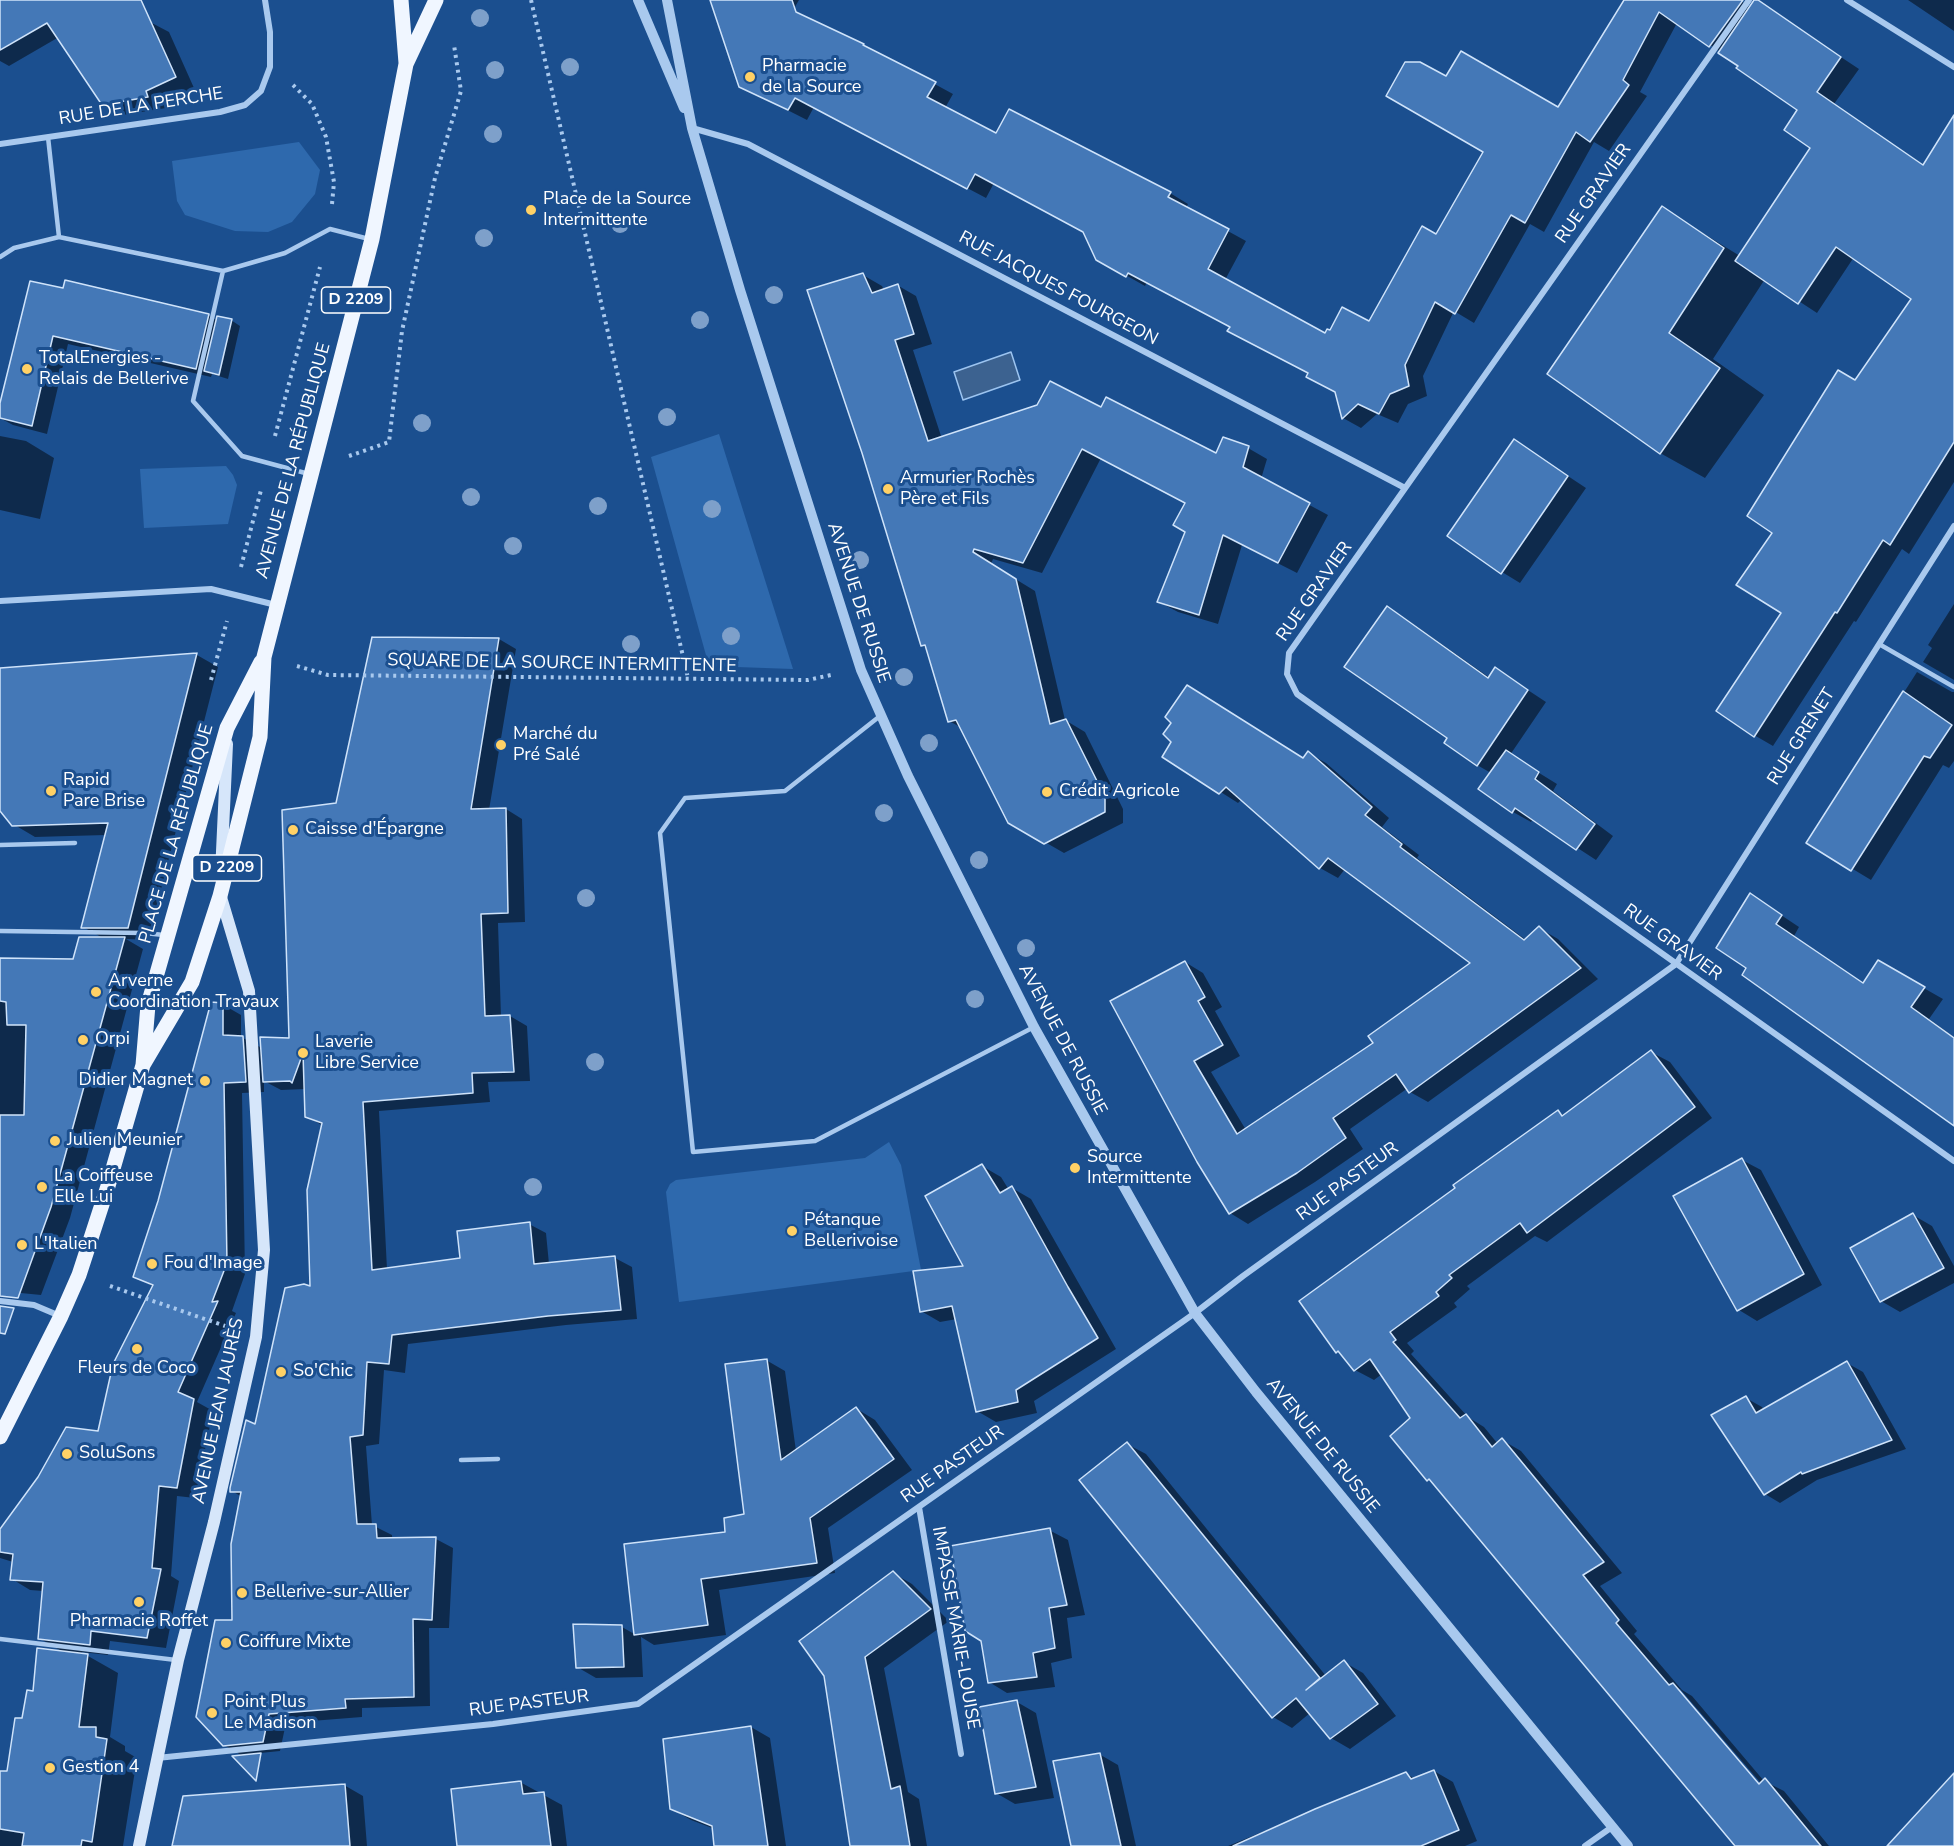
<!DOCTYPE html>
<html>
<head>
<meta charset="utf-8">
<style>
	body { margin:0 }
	canvas { display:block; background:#1b4f8f }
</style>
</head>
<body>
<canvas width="1954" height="1846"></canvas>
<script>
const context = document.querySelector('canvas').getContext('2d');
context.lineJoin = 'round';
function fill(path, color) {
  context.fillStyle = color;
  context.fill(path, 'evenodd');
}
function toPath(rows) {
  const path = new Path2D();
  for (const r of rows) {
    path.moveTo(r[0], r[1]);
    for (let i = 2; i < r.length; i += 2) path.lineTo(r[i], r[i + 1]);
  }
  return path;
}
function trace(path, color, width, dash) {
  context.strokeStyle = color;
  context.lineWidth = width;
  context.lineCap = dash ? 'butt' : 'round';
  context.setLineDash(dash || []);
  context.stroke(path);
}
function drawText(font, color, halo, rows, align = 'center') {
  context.font = font + ' "Nunito Sans",sans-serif';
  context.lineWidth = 6;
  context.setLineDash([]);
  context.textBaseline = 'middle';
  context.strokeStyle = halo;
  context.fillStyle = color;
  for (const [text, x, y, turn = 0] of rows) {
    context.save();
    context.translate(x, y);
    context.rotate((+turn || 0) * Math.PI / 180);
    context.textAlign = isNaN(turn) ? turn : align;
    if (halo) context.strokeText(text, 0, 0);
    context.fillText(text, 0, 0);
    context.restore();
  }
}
fill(toPath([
	[299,142,320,170,315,194,292,222,268,232,235,231,185,215,177,201,172,161],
	[719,434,793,669,709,666,651,457],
	[226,466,233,475,237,485,228,524,144,528,140,469],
	[889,1142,901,1165,921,1270,679,1302,666,1192,670,1184,676,1180,865,1158]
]), '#2e69ad');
const water = toPath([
	[1011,352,1020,380,963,400,954,372,1011,352]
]);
fill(water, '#3c6290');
trace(water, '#9cc4f0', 1.5);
fill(toPath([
	[0,0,108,0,169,32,194,88,164,102,166,108,123,115,103,104,59,37,9,66,0,61],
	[712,0,799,0,792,12,863,45,953,94,945,108,997,135,1170,193,1188,204,1186,208,1246,241,1225,280,1326,335,1369,323,1437,236,1485,152,1447,78,1558,109,1626,0,1740,0,1758,14,1776,14,1859,69,1834,104,1924,166,1954,125,1954,482,1909,554,1902,549,1856,622,1854,621,1773,746,1754,735,1783,613,1774,533,1855,382,1913,298,1854,257,1817,313,1765,279,1713,359,1764,395,1705,478,1660,453,1662,208,1740,256,1812,147,1799,110,1721,52,1677,23,1640,92,1647,96,1609,151,1594,142,1544,232,1530,224,1474,323,1454,311,1423,376,1427,396,1408,404,1398,423,1377,414,1361,428,1343,418,1337,392,1310,374,1231,327,1147,282,1145,286,1097,259,1084,232,994,183,986,198,814,107,807,120,740,86],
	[1908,0,1954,0,1954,31],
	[863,275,882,286,884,290,897,285,916,296,932,344,913,350,942,439,1102,409,1217,455,1248,448,1267,459,1261,479,1328,515,1297,573,1242,545,1218,624,1178,612,1159,602,1187,531,1187,503,1101,458,1042,573,993,559,991,564,1035,591,1065,720,1085,732,1123,809,1123,823,1064,853,1010,822,962,728,949,721,928,649,922,645],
	[31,283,208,315,218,321,231,320,240,326,228,379,212,374,211,377,68,344,47,434,13,425,0,418,0,409],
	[0,436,26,441,54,458,40,519,0,510],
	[1515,441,1586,488,1520,583,1502,572],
	[1954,604,1954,680,1923,662,1932,648,1928,645],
	[1387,608,1406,619,1490,678,1496,669,1546,702,1510,755,1557,784,1553,791,1613,836,1596,860,1533,819,1531,822,1513,812,1491,773,1477,765,1449,738],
	[373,638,499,639,516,649,489,810,506,809,522,819,525,922,498,923,501,1017,510,1016,527,1026,530,1081,488,1082,490,1102,379,1111,387,1269,462,1259,529,1224,546,1233,549,1264,615,1258,632,1267,637,1319,566,1325,408,1344,405,1373,384,1370,379,1444,366,1446,372,1525,392,1535,392,1540,436,1539,453,1548,449,1628,429,1628,430,1706,362,1708,362,1717,286,1723,280,1751,241,1755,224,1745,242,1497,232,1491,256,1426,311,1288,323,1126,307,1116,306,1089,281,1090,264,1081,264,1092,242,1093,245,1274,232,1311,236,1313,197,1402,213,1411,195,1498,177,1496,171,1576,179,1581,166,1648,110,1641,108,1655,81,1652,118,1673,110,1737,125,1746,125,1751,137,1758,123,1846,0,1846,0,1826,35,1693,65,1653,39,1638,43,1591,30,1590,12,1579,13,1562,0,1558,0,1531,99,1433,154,1287,135,1276,222,1004,241,1015,241,1037,262,1048,290,1040],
	[197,655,218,667,148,940,126,939,143,949,70,1218,41,1295,0,1291,0,960,74,960,103,938,83,927,106,835,35,837,13,824,0,809,0,669],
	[1917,672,1952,692,1954,692,1954,761,1949,768,1943,765,1871,880,1808,842],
	[1308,753,1326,763,1389,818,1382,827,1419,855,1417,858,1526,940,1539,928,1558,939,1598,979,1428,1102,1410,1092,1408,1088,1350,1129,1363,1149,1315,1182,1248,1224,1230,1213,1198,1162,1185,962,1203,973,1222,1007,1215,1011,1240,1056,1211,1072,1246,1130,1375,1043,1473,963,1345,869,1338,878,1320,868,1242,799,1238,803,1164,756,1304,759],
	[1751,895,1799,927,1794,936,1864,984,1878,962,1943,999,1929,1019,1954,1037,1954,1124,1748,968],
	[1651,1052,1670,1062,1712,1118,1547,1242,1535,1236,1467,1286,1470,1289,1454,1303,1457,1307,1407,1343,1414,1351,1411,1354,1468,1417,1484,1427,1498,1444,1502,1440,1521,1451,1622,1573,1600,1586,1637,1631,1634,1634,1682,1690,1692,1696,1764,1781,1784,1791,1829,1846,1739,1846,1435,1484,1428,1479,1412,1419,1382,1374,1374,1380,1355,1370,1344,1355,1337,1351,1457,1188,1558,1112,1565,1116],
	[1676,1689,1680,1689,1765,1788,1762,1790],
	[1742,1160,1761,1170,1822,1285,1757,1321,1739,1310,1675,1197],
	[982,1166,1001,1177,1009,1190,1012,1188,1031,1199,1116,1349,1034,1401,1037,1413,996,1422,977,1411,957,1319,940,1322,921,1311,966,1267],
	[1913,1215,1932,1226,1954,1266,1954,1283,1900,1312,1881,1301],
	[766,1360,785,1371,796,1451,857,1409,875,1420,912,1470,828,1528,835,1573,719,1590,726,1635,654,1645,641,1637,643,1677,596,1678,577,1667,622,1627,636,1635,625,1545,727,1533,746,1516],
	[1847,1363,1863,1372,1906,1449,1817,1480,1780,1503,1765,1494,1746,1398,1762,1407,1764,1410],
	[1127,1444,1146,1454,1326,1676,1344,1662,1363,1673,1396,1716,1350,1749,1331,1738,1310,1713,1292,1728,1273,1717],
	[1049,1530,1068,1540,1085,1615,1067,1618,1072,1658,1051,1663,1055,1687,1007,1693,989,1682],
	[893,1573,912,1584,949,1621,884,1668,908,1792,919,1799,927,1846,850,1846,826,1675],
	[1017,1702,1036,1713,1054,1798,1015,1804,996,1793],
	[751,1727,770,1738,786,1846,715,1846,712,1828,691,1820,672,1809],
	[1099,1754,1118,1765,1136,1846,1072,1846],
	[1434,1771,1453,1782,1477,1841,1465,1846,1228,1846,1406,1773,1415,1779],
	[520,1782,562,1805,567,1846,458,1846],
	[344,1785,363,1796,367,1846,173,1846]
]), '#0007');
const building = toPath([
	[0,0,141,0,176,77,146,91,148,97,102,105,47,23,0,50,0,0],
	[710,0,792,0,796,12,864,44,863,45,936,82,927,97,996,133,1009,109,1171,192,1168,197,1229,229,1208,269,1325,333,1327,329,1330,330,1342,307,1369,321,1422,226,1436,234,1483,152,1386,96,1405,62,1420,62,1446,76,1461,51,1558,107,1624,0,1743,0,1709,47,1659,12,1623,80,1629,85,1590,142,1576,132,1525,223,1511,215,1455,314,1435,302,1405,365,1409,386,1390,394,1379,414,1358,404,1342,419,1335,392,1306,377,1308,373,1227,331,1230,327,1128,273,1126,277,1096,260,1083,232,975,174,967,189,795,98,788,110,739,87,710,0],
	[1754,0,1758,0,1841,57,1817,92,1923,165,1954,115,1954,442,1890,545,1883,540,1837,613,1835,612,1754,737,1716,711,1781,613,1736,585,1772,533,1747,516,1838,370,1855,380,1911,299,1836,247,1798,304,1735,261,1810,148,1784,130,1797,110,1736,68,1738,66,1718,53,1754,0],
	[1662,206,1724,248,1669,333,1720,368,1660,454,1547,374,1662,206],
	[863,273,872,293,898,284,914,334,895,340,928,441,1037,405,1050,381,1101,407,1106,397,1216,453,1223,437,1249,446,1243,467,1310,503,1278,563,1223,535,1199,615,1157,602,1185,532,1173,525,1185,503,1082,449,1023,563,974,549,973,552,1016,579,1050,724,1066,719,1105,797,1105,812,1044,844,1008,823,956,720,948,722,925,645,921,646,862,453,807,290,863,273],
	[65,280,209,314,196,369,53,336,32,426,0,418,0,403,30,281,63,288,65,280],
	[217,316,232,319,219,375,204,371,217,316],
	[1514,439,1568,476,1501,574,1447,536,1514,439],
	[1387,606,1488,678,1495,667,1528,690,1477,766,1444,743,1447,738,1344,667,1387,606],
	[372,637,499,638,471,809,506,808,508,913,481,914,485,1016,510,1015,514,1072,472,1073,473,1093,363,1102,372,1270,460,1258,457,1231,530,1222,534,1264,615,1256,621,1310,548,1316,392,1335,389,1364,367,1362,363,1435,350,1437,357,1524,376,1524,377,1538,436,1537,432,1620,413,1619,414,1697,345,1699,346,1708,269,1714,263,1742,223,1746,196,1717,215,1620,232,1620,231,1544,241,1492,230,1492,230,1488,246,1420,255,1424,285,1288,304,1284,310,1286,307,1190,322,1123,305,1117,303,1053,292,1083,290,1081,263,1082,260,1037,289,1038,282,810,336,803,372,637],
	[197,653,128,928,81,928,108,823,12,826,0,811,0,668,197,653],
	[1187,685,1303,758,1308,751,1372,807,1365,815,1402,844,1400,847,1524,940,1539,926,1581,968,1409,1093,1396,1074,1333,1118,1346,1138,1297,1173,1229,1214,1197,1162,1110,1001,1185,961,1205,997,1198,1001,1223,1045,1194,1061,1237,1134,1373,1043,1368,1036,1470,963,1328,858,1319,869,1226,787,1219,794,1162,757,1171,742,1163,734,1171,723,1165,717,1187,685],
	[1903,691,1952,725,1930,758,1924,756,1851,871,1806,843,1903,691],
	[1506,750,1539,772,1535,779,1595,824,1576,850,1515,808,1512,813,1478,789,1506,750],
	[1750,893,1782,915,1776,924,1863,983,1878,960,1925,987,1911,1007,1954,1038,1954,1126,1742,975,1746,968,1716,948,1750,893],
	[79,937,125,937,51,1207,18,1298,0,1296,0,1115,24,1115,26,1025,7,1025,6,1002,0,1001,0,958,73,959,79,937],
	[211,1002,223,1003,223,1035,243,1036,246,1082,224,1083,227,1263,212,1302,218,1301,178,1392,194,1399,177,1488,159,1486,152,1568,161,1569,147,1638,91,1631,90,1645,38,1639,43,1582,10,1580,13,1554,0,1552,0,1529,38,1477,66,1427,98,1431,113,1364,153,1285,133,1277,158,1201,211,1002],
	[1651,1050,1695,1107,1527,1233,1520,1223,1449,1275,1452,1278,1436,1292,1439,1296,1390,1332,1396,1340,1393,1342,1460,1418,1466,1414,1492,1447,1502,1438,1604,1562,1583,1575,1619,1620,1616,1623,1669,1685,1673,1683,1759,1784,1765,1778,1821,1846,1735,1846,1429,1479,1427,1481,1390,1436,1410,1418,1370,1359,1354,1371,1338,1351,1336,1353,1299,1301,1455,1188,1453,1185,1558,1110,1562,1116,1651,1050],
	[1742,1158,1804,1274,1737,1311,1673,1196,1742,1158],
	[982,1164,1000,1193,1012,1186,1068,1287,1098,1338,1016,1390,1018,1402,976,1412,952,1306,920,1312,913,1271,963,1266,925,1196,982,1164],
	[1913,1213,1944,1268,1880,1302,1850,1248,1913,1213],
	[0,1306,14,1308,5,1334,0,1333,0,1306],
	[767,1359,781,1460,856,1407,894,1459,810,1518,817,1563,701,1579,708,1625,634,1635,624,1544,725,1532,724,1518,744,1514,725,1364,767,1359],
	[1847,1361,1892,1440,1802,1474,1801,1472,1764,1495,1711,1415,1746,1396,1756,1413,1847,1361],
	[1127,1442,1320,1678,1306,1690,1344,1660,1378,1704,1330,1739,1296,1698,1272,1718,1079,1480,1127,1442],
	[1050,1528,1067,1605,1049,1608,1055,1648,1033,1653,1037,1677,988,1683,981,1641,965,1631,950,1546,1050,1528],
	[893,1571,931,1609,865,1657,891,1789,900,1786,910,1846,850,1846,824,1676,799,1641,893,1571],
	[573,1624,622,1625,624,1667,576,1668,573,1624],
	[37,1648,88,1654,79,1727,96,1727,96,1737,107,1739,92,1842,82,1840,81,1846,22,1846,24,1833,0,1829,0,1771,7,1771,15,1718,22,1718,27,1690,33,1691,37,1648],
	[1017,1700,1036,1787,995,1794,979,1707,1017,1700],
	[751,1726,768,1846,714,1846,712,1826,670,1809,663,1739,751,1726],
	[261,1753,256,1781,232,1756,261,1753],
	[1100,1753,1121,1846,1071,1846,1053,1761,1100,1753],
	[1434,1770,1459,1830,1421,1846,1233,1846,1315,1809,1406,1772,1411,1779,1434,1770],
	[1954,1773,1954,1846,1887,1846,1954,1773],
	[521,1781,523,1794,544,1792,551,1846,457,1846,451,1789,521,1781],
	[345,1784,350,1846,172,1846,183,1796,345,1784]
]);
fill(building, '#4478b7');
trace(building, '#cfe3fa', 1.5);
trace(toPath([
	[531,0,688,678],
	[293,85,312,104,326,137,334,182,332,204],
	[275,436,320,267],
	[349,456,389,442,402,331,435,178,461,91,454,45],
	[241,567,261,490],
	[297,666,328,675,808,680,831,675],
	[211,680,227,621],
	[110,1286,225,1326]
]), '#a9c9ee', 4, [3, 4.5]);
trace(toPath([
	[48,137,59,237,223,271],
	[0,257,14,248,59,237],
	[309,474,242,456,193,401,223,271,285,253,330,229,369,239],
	[1879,644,1954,687],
	[880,716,785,791,685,798,660,833,693,1152,815,1141,1034,1027],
	[0,845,75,843],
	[0,931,144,933,164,935],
	[461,1460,498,1459],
	[0,1639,176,1660]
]), '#a9c9ee', 4.5);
trace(toPath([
	[1749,0,1289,653,1287,674,1297,694,1954,1161],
	[1847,0,1954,67],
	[692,128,748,144,1405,488],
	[0,144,220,112,245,105,261,91,270,67,270,32,265,0],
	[0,601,211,589,276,605],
	[0,1301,34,1305,60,1316],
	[919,1507,961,1754],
	[157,1758,493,1724,638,1704,1195,1313,1243,1276,1676,964,1954,526],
	[1585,1846,1612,1827]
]), '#a9c9ee', 6);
trace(toPath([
	[638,0,684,108],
	[667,0,692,128,740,290,861,670,908,776,1034,1027,1195,1313,1256,1392,1628,1846]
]), '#a9c9ee', 10);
trace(toPath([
	[221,873,227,744],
	[139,1846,178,1660,214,1522,256,1337,264,1250,249,991,220,894]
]), '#d6e6fa', 12);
trace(toPath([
	[401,0,406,63],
	[143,1065,192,982,220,896,260,737,264,657,372,239,406,64,436,0],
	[0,1437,61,1316,79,1275,108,1186,143,1065,148,1005,227,728,261,662]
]), '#f0f6ff', 15);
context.fillStyle = '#7ea0ca';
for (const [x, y] of [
	[480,18],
	[570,67],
	[495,70],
	[493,134],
	[620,224],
	[484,238],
	[774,295],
	[700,320],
	[667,417],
	[422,423],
	[471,497],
	[598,506],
	[712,509],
	[513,546],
	[860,560],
	[731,636],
	[631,644],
	[904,677],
	[929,743],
	[884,813],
	[979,860],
	[586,898],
	[1026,948],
	[975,999],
	[595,1062],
	[533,1187]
]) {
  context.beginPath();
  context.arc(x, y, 9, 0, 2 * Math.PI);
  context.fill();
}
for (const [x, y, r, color] of [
	[750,77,6,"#ffd166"],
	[531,210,6,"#ffd166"],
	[27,369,6,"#ffd166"],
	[888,489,6,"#ffd166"],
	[501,745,6,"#ffd166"],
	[51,791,6,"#ffd166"],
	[1047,792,6,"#ffd166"],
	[293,830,6,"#ffd166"],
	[96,992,6,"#ffd166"],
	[83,1040,6,"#ffd166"],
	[303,1053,6,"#ffd166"],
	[205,1081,6,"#ffd166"],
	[55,1141,6,"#ffd166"],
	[1075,1168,6,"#ffd166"],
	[42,1187,6,"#ffd166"],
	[792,1231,6,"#ffd166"],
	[22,1245,6,"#ffd166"],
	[152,1264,6,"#ffd166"],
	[137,1349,6,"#ffd166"],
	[281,1372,6,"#ffd166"],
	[67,1454,6,"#ffd166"],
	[242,1593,6,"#ffd166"],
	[139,1602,6,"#ffd166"],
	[226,1643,6,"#ffd166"],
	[212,1713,6,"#ffd166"],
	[50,1768,6,"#ffd166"]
]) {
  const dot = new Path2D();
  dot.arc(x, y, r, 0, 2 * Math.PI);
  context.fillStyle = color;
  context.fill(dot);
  trace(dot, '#1b4f8f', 2);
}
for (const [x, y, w] of [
	[356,300,69],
	[227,868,69]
]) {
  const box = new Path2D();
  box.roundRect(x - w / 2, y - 13, w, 26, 4.5);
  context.fillStyle = '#1b4f8f';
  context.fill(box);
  trace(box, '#fff', 1.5);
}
drawText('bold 16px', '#fff', null, [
	["D 2209",356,300],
	["D 2209",227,868]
]);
drawText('18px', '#fff', '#1b4f8f', [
	["Pharmacie",762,67],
	["de la Source",762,88],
	["Place de la Source",543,200],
	["Intermittente",543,221],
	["TotalEnergies -",39,359],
	["Relais de Bellerive",39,380],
	["Armurier Rochès",900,479],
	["Père et Fils",900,500],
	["Marché du",513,735],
	["Pré Salé",513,756],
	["Rapid",63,781],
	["Pare Brise",63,802],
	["Crédit Agricole",1059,792],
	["Caisse d'Épargne",305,830],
	["Arverne",108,982],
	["Coordination Travaux",108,1003],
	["Orpi",95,1040],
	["Laverie",315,1043],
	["Libre Service",315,1064],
	["Didier Magnet",193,1081,"right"],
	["Julien Meunier",67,1141],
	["Source",1087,1158],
	["Intermittente",1087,1179],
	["La Coiffeuse",54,1177],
	["Elle Lui",54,1198],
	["Pétanque",804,1221],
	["Bellerivoise",804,1242],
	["L'Italien",34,1245],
	["Fou d'Image",164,1264],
	["Fleurs de Coco",137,1369,"center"],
	["So'Chic",293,1372],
	["SoluSons",79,1454],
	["Bellerive-sur-Allier",254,1593],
	["Pharmacie Roffet",139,1622,"center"],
	["Coiffure Mixte",238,1643],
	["Point Plus",224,1703],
	["Le Madison",224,1724],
	["Gestion 4",62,1768]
], 'left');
drawText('18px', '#fff', '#1b4f8f', [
	["RUE DE LA PERCHE",141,107,-9],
	["RUE GRAVIER",1594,194,-55],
	["RUE JACQUES FOURGEON",1058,289,28],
	["AVENUE DE LA RÉPUBLIQUE",294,461,-75],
	["RUE GRAVIER",1315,592,-55],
	["AVENUE DE RUSSIE",858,603,72],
	["SQUARE DE LA SOURCE INTERMITTENTE",562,664,1],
	["RUE GRENET",1802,737,-58],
	["PLACE DE LA RÉPUBLIQUE",177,834,-74],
	["RUE GRAVIER",1672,943,36],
	["AVENUE DE RUSSIE",1062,1040,62],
	["RUE PASTEUR",1348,1182,-36],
	["AVENUE JEAN JAURÈS",219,1411,-78],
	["AVENUE DE RUSSIE",1322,1446,51],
	["RUE PASTEUR",953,1465,-35],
	["IMPASSE MARIE-LOUISE",955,1628,80],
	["RUE PASTEUR",529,1704,-7]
]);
</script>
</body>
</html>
